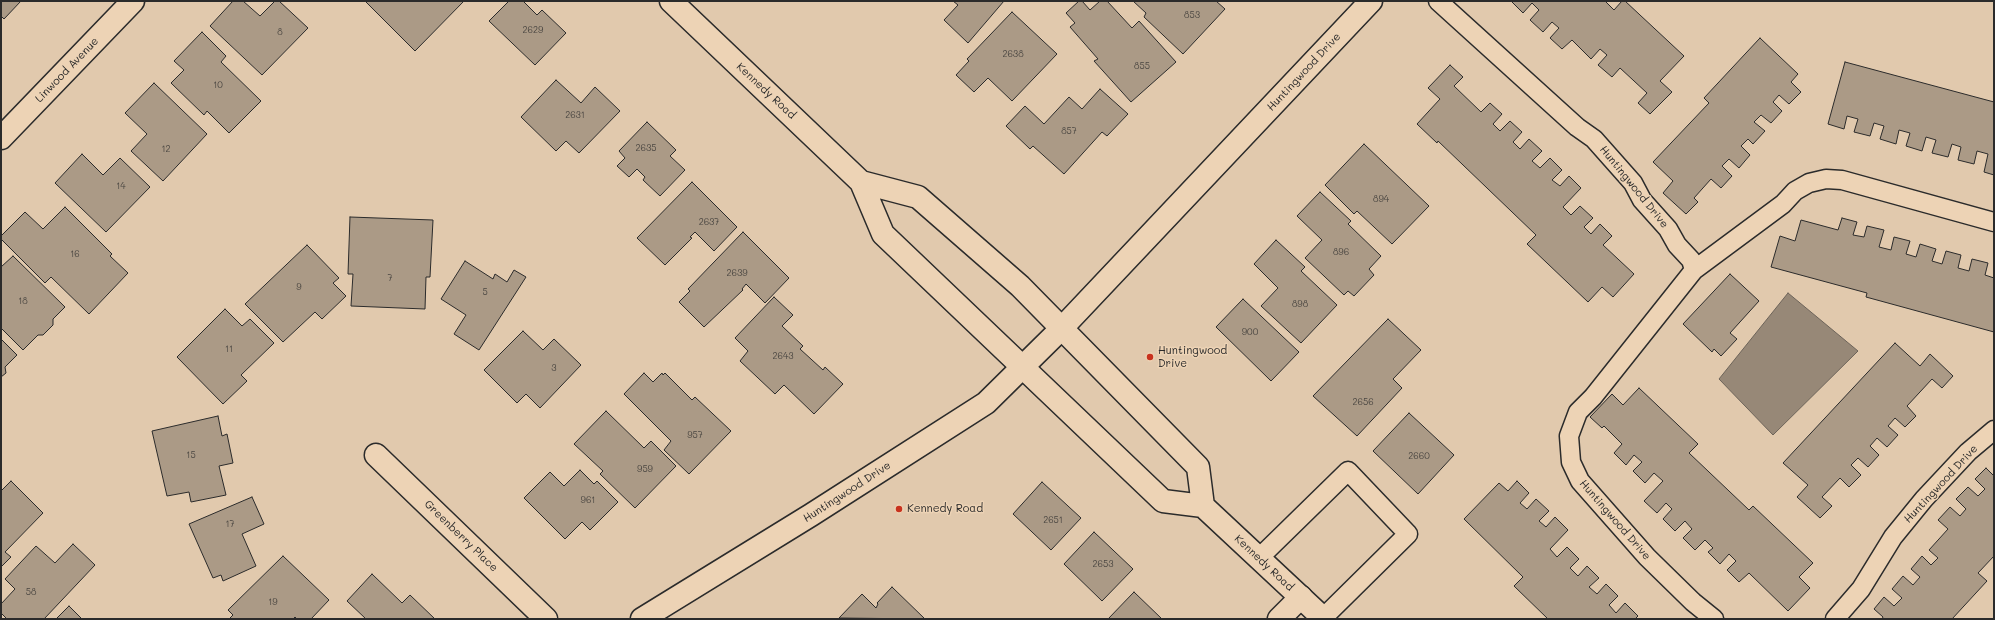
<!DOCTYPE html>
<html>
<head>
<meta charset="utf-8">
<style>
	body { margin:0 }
	#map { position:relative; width:1995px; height:620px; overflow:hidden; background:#e1c9ad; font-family:Mali,sans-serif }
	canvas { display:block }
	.frame { position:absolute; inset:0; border:2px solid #2b2b2b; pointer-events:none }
</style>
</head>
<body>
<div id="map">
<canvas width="1995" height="620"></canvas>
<div class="frame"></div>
</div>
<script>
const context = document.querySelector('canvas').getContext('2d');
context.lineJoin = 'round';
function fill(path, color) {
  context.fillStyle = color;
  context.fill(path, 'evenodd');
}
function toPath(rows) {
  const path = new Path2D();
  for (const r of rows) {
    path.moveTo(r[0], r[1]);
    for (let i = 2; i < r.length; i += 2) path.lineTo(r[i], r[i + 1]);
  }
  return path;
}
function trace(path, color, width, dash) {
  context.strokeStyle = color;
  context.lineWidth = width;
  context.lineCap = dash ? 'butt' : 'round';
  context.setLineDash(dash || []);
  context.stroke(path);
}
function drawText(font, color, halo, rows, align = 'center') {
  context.font = font + ' Mali,sans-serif';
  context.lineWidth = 3;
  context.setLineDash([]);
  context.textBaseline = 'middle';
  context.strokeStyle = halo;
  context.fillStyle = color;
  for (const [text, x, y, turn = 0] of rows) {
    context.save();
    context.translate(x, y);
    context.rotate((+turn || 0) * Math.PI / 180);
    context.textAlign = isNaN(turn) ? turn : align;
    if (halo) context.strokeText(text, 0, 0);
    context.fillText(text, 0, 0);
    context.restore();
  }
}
const water = toPath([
	[1788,293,1858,351,1773,435,1719,379,1788,293]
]);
fill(water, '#978877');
trace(water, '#6c6359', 1);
const building = toPath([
	[1,1,21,1,4,19,1,16,1,1],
	[233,1,243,1,260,16,275,1,279,1,308,28,262,75,210,26,233,1],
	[365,1,464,1,415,51,365,1],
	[509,1,523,1,537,15,542,10,566,33,535,65,489,21,509,1],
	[953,1,1004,1,968,43,944,20,958,5,953,1],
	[1079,1,1082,1,1090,10,1100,1,1107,1,1132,28,1139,21,1176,62,1131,102,1094,61,1098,59,1070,27,1075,23,1066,13,1079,1],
	[1133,1,1216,1,1225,9,1183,54,1144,17,1146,13,1133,1],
	[1511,1,1605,1,1614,10,1622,1,1625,1,1684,56,1660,81,1672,92,1650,114,1638,103,1647,93,1620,68,1612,77,1598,65,1607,55,1600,49,1591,59,1572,40,1562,49,1550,38,1559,28,1552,22,1543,32,1530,20,1539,10,1532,3,1523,13,1511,1],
	[1012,12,1057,54,1012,101,988,78,974,92,956,75,969,61,967,59,1012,12],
	[202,32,226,56,221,62,261,101,229,133,207,111,204,115,171,83,184,70,174,61,202,32],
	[1760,38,1798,74,1791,82,1801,92,1789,104,1779,95,1773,102,1782,111,1771,123,1761,115,1754,122,1765,131,1753,144,1748,139,1741,146,1750,155,1739,168,1729,159,1722,166,1732,176,1721,188,1711,179,1694,198,1698,202,1686,214,1663,193,1673,181,1653,162,1709,103,1704,98,1760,38],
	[1845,62,1994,102,1994,175,1984,172,1988,154,1977,151,1974,164,1958,160,1961,147,1952,144,1948,157,1932,153,1936,140,1926,137,1922,151,1906,146,1910,133,1899,130,1896,144,1880,139,1884,126,1874,123,1870,136,1854,132,1858,119,1847,116,1844,129,1828,124,1845,62],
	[1450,65,1463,77,1454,86,1481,112,1490,103,1502,114,1493,124,1500,131,1510,121,1522,132,1513,142,1520,149,1529,139,1542,151,1532,161,1540,168,1550,158,1562,170,1552,180,1560,186,1569,176,1581,188,1563,207,1571,215,1580,206,1593,218,1584,227,1591,234,1600,224,1612,236,1603,245,1634,274,1613,297,1602,287,1588,302,1527,244,1536,235,1438,141,1437,143,1417,124,1440,99,1428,88,1450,65],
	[556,80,581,103,595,87,620,111,579,153,566,141,556,151,521,117,556,80],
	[154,83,207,134,163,181,131,151,147,134,125,113,154,83],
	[1100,89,1128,114,1107,136,1102,132,1064,174,1033,146,1030,149,1006,126,1025,106,1044,124,1069,97,1082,109,1100,89],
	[647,122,676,150,670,156,685,170,660,196,643,180,645,177,637,169,629,177,617,166,625,158,619,151,647,122],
	[1364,144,1429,206,1392,244,1357,211,1354,214,1325,185,1364,144],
	[82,154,103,175,120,158,150,187,106,232,55,183,82,154],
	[692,182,737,227,714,251,695,232,690,237,692,238,665,265,637,238,692,182],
	[1320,192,1351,221,1348,224,1381,256,1369,269,1374,275,1354,296,1348,291,1344,295,1305,258,1322,240,1297,216,1320,192],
	[65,207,112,254,110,256,128,273,89,314,51,277,45,283,1,239,1,236,25,212,43,229,65,207],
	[350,217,433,220,430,277,426,277,425,309,351,306,353,274,348,274,350,217],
	[1842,218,1857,222,1853,235,1864,237,1867,226,1884,230,1879,247,1891,250,1894,237,1910,241,1906,254,1916,257,1920,244,1936,249,1932,261,1942,264,1946,251,1961,255,1958,268,1969,271,1972,259,1988,263,1985,275,1994,278,1994,332,1866,297,1867,293,1771,267,1780,236,1795,241,1801,220,1838,230,1842,218],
	[743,232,789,278,765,303,746,284,742,289,743,290,704,327,679,302,690,291,688,289,743,232],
	[1276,240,1305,267,1301,271,1337,305,1301,343,1261,306,1278,288,1254,264,1276,240],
	[307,245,339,278,333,283,346,296,322,319,315,312,283,342,245,304,307,245],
	[13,256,65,307,53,319,53,325,43,335,38,335,23,350,1,328,1,267,13,256],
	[465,261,493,279,495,274,507,282,514,270,526,277,479,350,454,334,466,315,441,299,465,261],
	[1730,274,1759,301,1730,333,1737,339,1721,356,1714,349,1712,352,1683,324,1730,274],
	[774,297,793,315,782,326,803,346,800,349,823,370,825,367,843,384,814,414,784,385,775,394,740,361,748,351,735,338,774,297],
	[1243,299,1299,352,1271,381,1216,327,1243,299],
	[225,309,242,326,250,319,274,343,241,375,247,381,223,404,177,357,225,309],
	[1388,319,1421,350,1393,379,1402,388,1357,436,1313,396,1388,319],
	[523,331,543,350,554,339,581,365,540,408,526,394,517,403,484,370,523,331],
	[1,339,17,355,5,367,6,373,1,377,1,339],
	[1895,343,1920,366,1930,354,1953,376,1942,388,1932,379,1907,406,1916,416,1905,427,1895,418,1888,426,1898,435,1887,447,1877,438,1870,446,1879,455,1868,467,1858,458,1851,465,1861,475,1849,487,1840,478,1822,497,1832,506,1820,518,1797,497,1808,485,1783,463,1895,343],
	[644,373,653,382,662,373,663,375,665,373,692,400,695,397,731,431,689,474,664,450,671,441,624,394,644,373],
	[1639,388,1698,444,1689,453,1749,510,1753,506,1813,563,1799,577,1810,588,1788,611,1749,573,1739,582,1727,570,1736,561,1729,554,1720,564,1708,552,1713,548,1705,540,1695,550,1683,538,1692,529,1685,521,1675,531,1663,519,1672,509,1666,503,1657,513,1644,501,1663,481,1654,473,1645,483,1633,471,1642,462,1634,455,1626,465,1614,453,1622,444,1604,426,1602,428,1590,417,1612,394,1623,405,1639,388],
	[606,411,644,448,651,441,676,466,635,508,600,474,603,471,574,444,606,411],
	[1409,413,1454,455,1418,494,1373,451,1409,413],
	[218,416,222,436,227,434,233,463,219,466,226,495,191,502,189,492,167,496,152,431,218,416],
	[1986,468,1994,476,1994,556,1978,573,1987,581,1952,619,1882,619,1883,617,1874,609,1884,597,1894,606,1902,598,1892,589,1903,576,1913,585,1920,577,1911,569,1922,556,1931,565,1938,558,1929,550,1948,529,1938,520,1950,507,1960,516,1966,509,1956,499,1968,487,1978,496,1985,489,1975,479,1986,468],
	[580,470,594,484,597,481,618,502,590,530,582,522,565,539,524,498,550,472,564,486,580,470],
	[11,481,43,513,5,552,11,557,1,567,1,491,11,481],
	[1517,481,1529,493,1520,503,1527,509,1536,499,1549,511,1539,521,1546,527,1555,517,1568,530,1550,549,1557,557,1567,547,1579,559,1570,568,1578,576,1587,566,1599,578,1589,587,1597,594,1606,584,1618,596,1609,605,1616,613,1625,603,1638,616,1635,619,1548,619,1514,586,1523,577,1464,519,1499,483,1508,491,1517,481],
	[1042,482,1081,518,1051,550,1013,514,1042,482],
	[252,497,264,524,242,534,256,566,223,581,221,575,213,578,189,524,252,497],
	[1094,532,1133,569,1102,601,1064,564,1094,532],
	[73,544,95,565,44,619,7,619,1,613,1,604,15,589,5,579,36,546,55,563,73,544],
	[283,556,329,600,311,619,297,619,295,617,293,619,229,619,233,615,228,610,283,556],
	[372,574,402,603,410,595,435,619,366,619,347,601,372,574],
	[892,587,925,619,839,618,862,594,876,608,878,604,877,603,892,587],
	[1134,592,1162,619,1108,619,1134,592],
	[69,606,82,619,56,619,69,606]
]);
fill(building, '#ab9a86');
trace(building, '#2b2b2b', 1);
const service = toPath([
	[1438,1,1577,127,1594,139,1633,183,1642,200,1668,229,1677,245,1691,260,1694,270],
	[1259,558,1348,471,1408,534,1323,618],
	[1714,619,1693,602,1647,557,1580,481,1571,462,1569,436,1578,412,1593,397,1694,270,1783,204,1795,191,1809,183,1826,179,1842,180,1994,222],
	[1835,619,1861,589,1893,537,1924,499,1968,452,1994,430]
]);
const minor = toPath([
	[1,138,133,1],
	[376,455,546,619],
	[1279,619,1301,597]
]);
const tertiary = toPath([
	[642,619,811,515,986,403,1062,328,1371,1]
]);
const secondary = toPath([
	[671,1,861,182,883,234,1163,501,1203,506,1324,619],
	[861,182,918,197,1020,286,1198,467,1203,506]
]);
trace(service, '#2b2b2b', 21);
trace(minor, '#2b2b2b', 25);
trace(tertiary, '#2b2b2b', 25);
trace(secondary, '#2b2b2b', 25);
trace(service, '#edd3b5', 18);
trace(minor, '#edd3b5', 22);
trace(tertiary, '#edd3b5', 22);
trace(secondary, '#edd3b5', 22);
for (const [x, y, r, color] of [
	[1150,357,4,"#c8321e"],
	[899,509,4,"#c8321e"]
]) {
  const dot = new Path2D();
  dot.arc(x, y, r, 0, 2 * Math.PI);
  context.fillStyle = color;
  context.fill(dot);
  trace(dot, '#edd3b5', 1.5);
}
drawText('9px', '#4b4742', null, [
	["853",1192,15],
	["2629",533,30],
	["8",280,32],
	["2638",1013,54],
	["855",1142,66],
	["10",218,85],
	["2631",575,115],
	["857",1069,131],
	["2635",646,148],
	["12",166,149],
	["14",121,186],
	["894",1381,199],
	["2637",709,222],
	["896",1341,252],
	["16",75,254],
	["2639",737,273],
	["7",390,278],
	["9",299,287],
	["5",485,292],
	["18",23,301],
	["898",1300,304],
	["900",1250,332],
	["11",229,349],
	["2643",783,356],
	["3",554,368],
	["2656",1363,402],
	["957",695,435],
	["15",191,455],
	["2660",1419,456],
	["959",645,469],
	["961",588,500],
	["2651",1053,520],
	["17",230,524],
	["2653",1103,564],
	["58",31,592],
	["19",273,602]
]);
drawText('11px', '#2b2b2b', '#edd3b5', [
	["Linwood Avenue",67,70,-46],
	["Huntingwood Drive",1304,72,-47],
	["Kennedy Road",766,91,43],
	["Huntingwood Drive",1634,187,51],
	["Huntingwood Drive",1941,484,-47],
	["Huntingwood Drive",847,492,-33],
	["Huntingwood Drive",1615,520,49],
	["Greenberry Place",461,536,44],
	["Kennedy Road",1264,563,43]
]);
drawText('11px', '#2b2b2b', '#edd3b5', [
	["Huntingwood",1158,351],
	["Drive",1158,364],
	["Kennedy Road",907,509]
], 'left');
</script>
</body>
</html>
